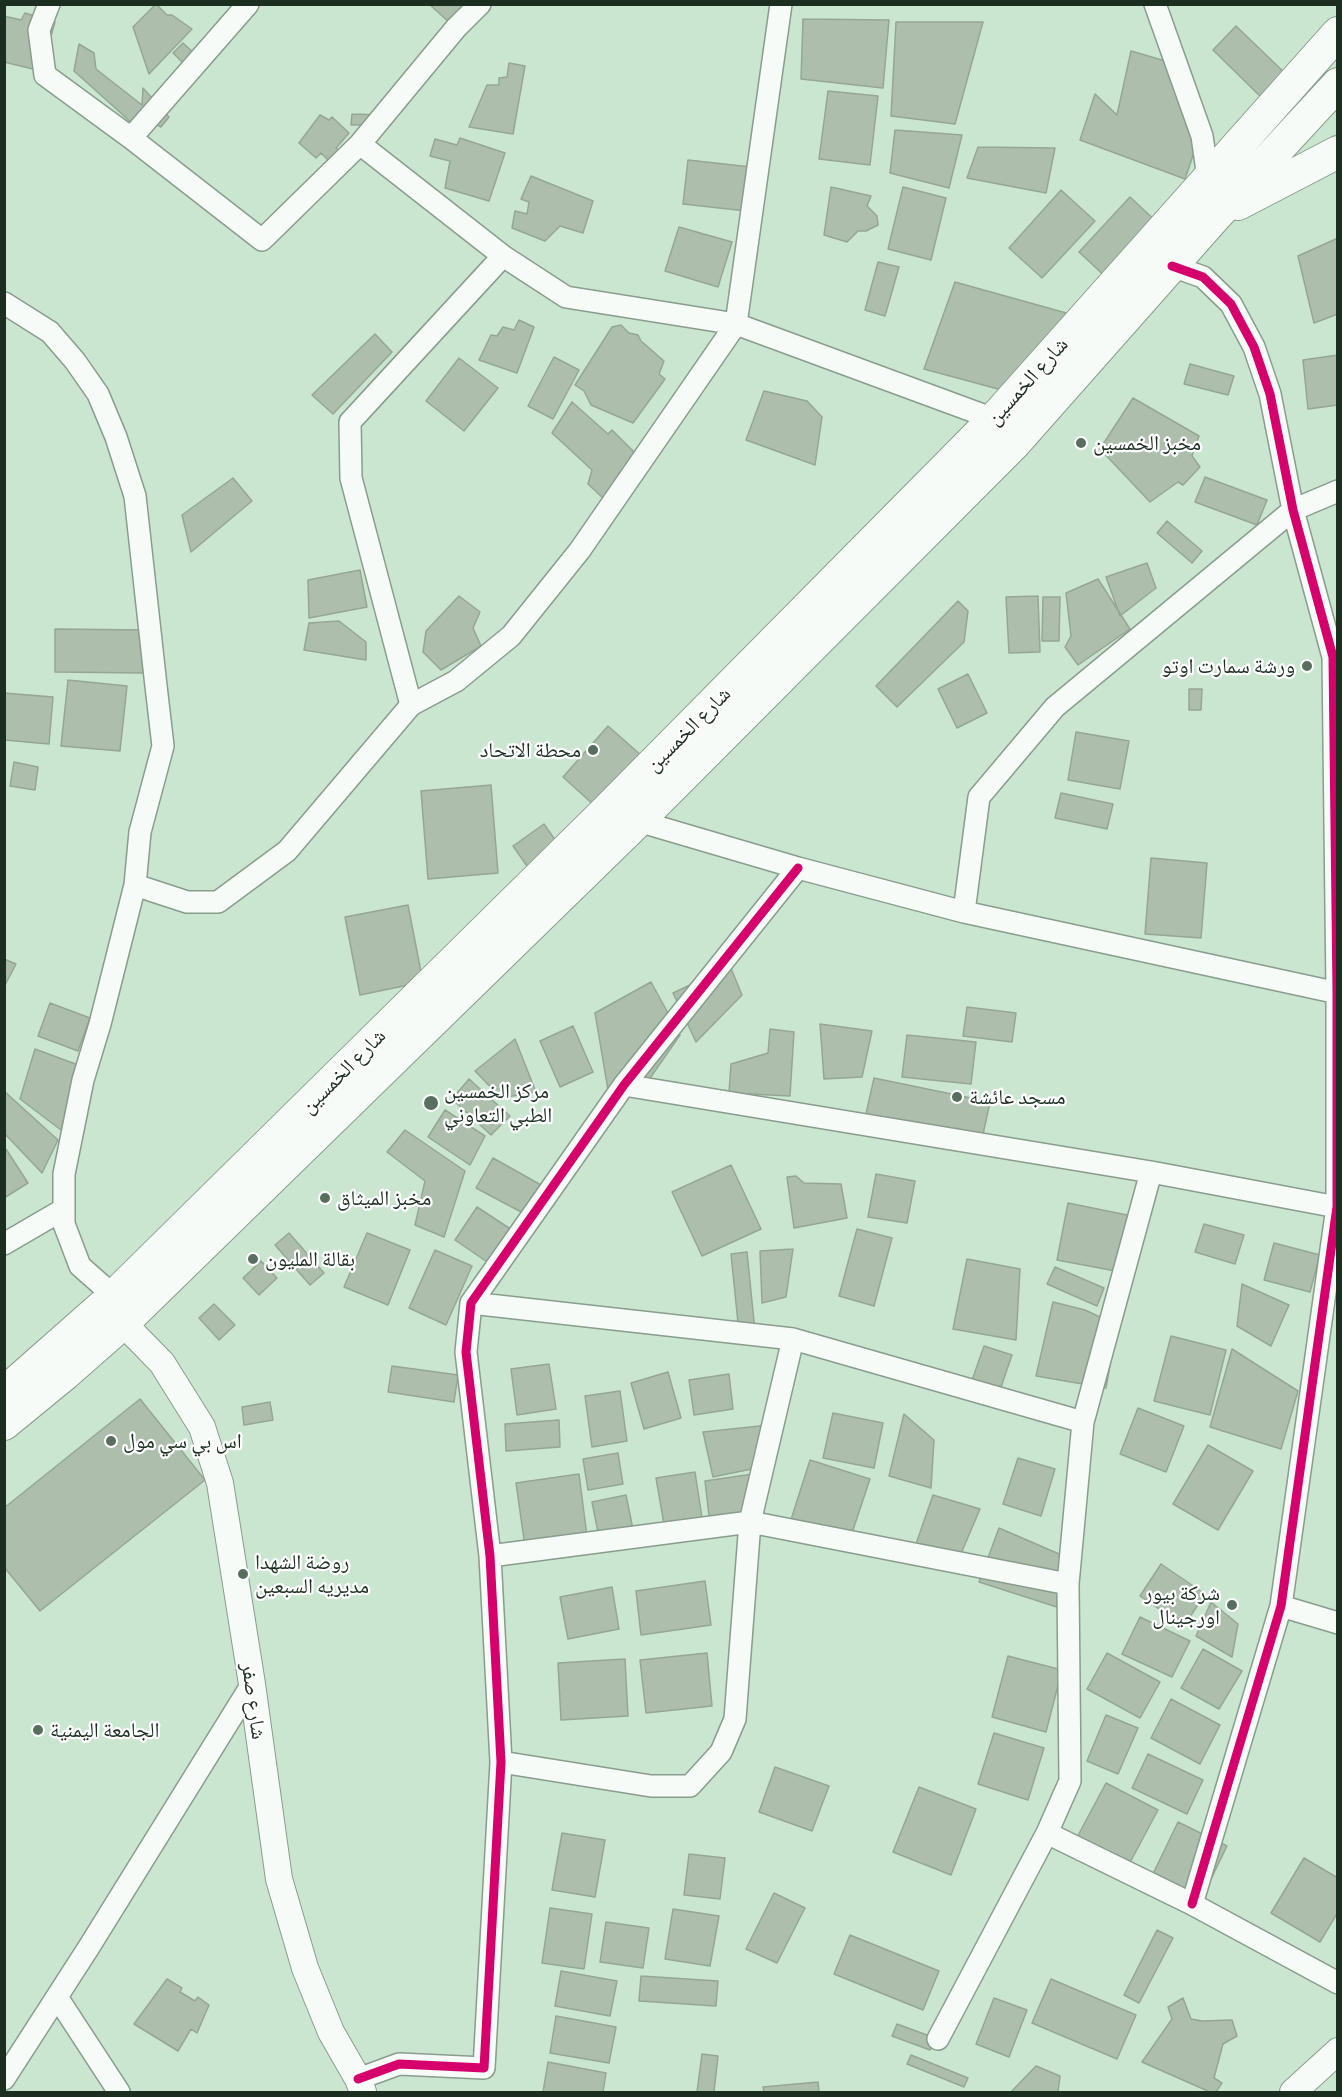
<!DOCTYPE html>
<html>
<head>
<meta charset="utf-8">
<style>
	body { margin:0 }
	#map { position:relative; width:1342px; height:2097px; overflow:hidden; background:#cae6d0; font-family:Commissioner,sans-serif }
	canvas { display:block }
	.frame { position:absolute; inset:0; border:6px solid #1b2e20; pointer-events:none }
</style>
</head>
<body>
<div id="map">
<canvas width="1342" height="2097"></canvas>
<div class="frame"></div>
</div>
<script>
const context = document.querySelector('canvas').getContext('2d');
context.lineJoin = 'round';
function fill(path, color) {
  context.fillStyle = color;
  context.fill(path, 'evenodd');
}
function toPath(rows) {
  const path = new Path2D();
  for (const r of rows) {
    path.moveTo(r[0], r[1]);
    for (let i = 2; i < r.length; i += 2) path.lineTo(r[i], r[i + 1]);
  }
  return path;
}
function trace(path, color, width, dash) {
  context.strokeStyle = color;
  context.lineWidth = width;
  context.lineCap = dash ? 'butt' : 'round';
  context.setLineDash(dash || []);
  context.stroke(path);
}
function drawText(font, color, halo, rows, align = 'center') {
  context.font = font + ' Commissioner,"Noto Naskh Arabic",sans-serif';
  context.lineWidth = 4.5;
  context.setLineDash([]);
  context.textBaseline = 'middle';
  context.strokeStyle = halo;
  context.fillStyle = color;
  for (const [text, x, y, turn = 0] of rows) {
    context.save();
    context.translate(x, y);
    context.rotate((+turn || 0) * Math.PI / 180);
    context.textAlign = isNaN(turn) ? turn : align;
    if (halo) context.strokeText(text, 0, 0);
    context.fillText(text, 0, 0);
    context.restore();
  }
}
const building = toPath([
	[156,4,167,15,172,15,192,29,149,74,133,27,156,4],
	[429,4,488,4,462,34,429,4],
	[25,13,55,22,41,71,4,62,4,16,21,20,25,13],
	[803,19,889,20,883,88,801,79,803,19],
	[896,22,983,22,955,124,891,116,896,22],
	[1236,26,1289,77,1265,101,1213,50,1236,26],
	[183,43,196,55,185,65,173,53,183,43],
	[79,44,94,53,96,69,142,105,143,88,169,117,161,127,156,124,143,133,74,71,79,44],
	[1131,51,1169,62,1198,141,1185,179,1080,140,1095,94,1117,115,1131,51],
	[509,63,525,66,513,134,469,127,487,85,499,85,499,78,507,77,509,63],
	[828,91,878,96,870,165,819,159,828,91],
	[352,114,383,115,380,125,351,125,352,114],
	[320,115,329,120,332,117,349,133,336,148,341,152,332,164,321,153,316,158,299,143,320,115],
	[895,130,962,135,949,188,890,173,895,130],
	[460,138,505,153,489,201,445,188,450,161,430,156,435,139,457,145,460,138],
	[978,147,1055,148,1046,193,967,178,978,147],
	[688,160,751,167,746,211,683,204,688,160],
	[531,176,593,201,583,233,560,226,545,241,512,228,515,211,527,214,529,202,521,199,531,176],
	[831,187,871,196,867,206,877,216,878,225,866,231,858,231,847,242,824,235,831,187],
	[903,187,946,198,931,260,888,249,903,187],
	[1061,190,1095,221,1042,278,1009,248,1061,190],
	[1130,197,1161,226,1110,281,1079,252,1130,197],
	[679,227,732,242,718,287,665,271,679,227],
	[1338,238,1338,314,1314,323,1298,256,1338,238],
	[878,262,899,267,885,316,865,310,878,262],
	[955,282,1077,316,1009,392,924,369,955,282],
	[519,320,534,327,517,373,479,360,491,335,497,336,503,327,514,330,519,320],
	[621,325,629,333,638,335,641,341,664,361,659,374,665,379,633,423,591,405,584,391,575,385,612,327,621,325],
	[375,334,392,352,333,414,312,395,375,334],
	[1338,355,1338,405,1308,409,1303,360,1338,355],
	[554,357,579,370,553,419,528,406,554,357],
	[459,358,498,388,464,431,426,401,459,358],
	[1190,364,1234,376,1228,395,1184,384,1190,364],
	[764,391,807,401,822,417,815,465,746,440,764,391],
	[1133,398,1199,436,1192,456,1200,467,1183,485,1178,482,1150,502,1100,449,1133,398],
	[572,402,608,434,612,430,634,452,604,499,588,484,592,470,552,433,572,402],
	[1205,477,1267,500,1257,525,1195,502,1205,477],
	[233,478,252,501,191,552,182,515,233,478],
	[1167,521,1202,551,1192,563,1157,533,1167,521],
	[1147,563,1156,588,1120,616,1106,577,1147,563],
	[360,570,367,607,309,618,308,580,360,570],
	[1098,579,1130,629,1078,665,1065,647,1071,636,1066,593,1098,579],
	[459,596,480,612,473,628,481,646,441,670,423,652,426,631,459,596],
	[1038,596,1040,652,1009,653,1006,597,1038,596],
	[1043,597,1060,597,1059,641,1042,641,1043,597],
	[958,601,968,611,964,642,897,707,876,686,958,601],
	[339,621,366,642,366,660,304,650,309,623,339,621],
	[55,629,145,630,144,673,55,672,55,629],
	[968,674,987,713,957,728,938,689,968,674],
	[68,680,127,686,120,751,61,746,68,680],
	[1189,689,1202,689,1201,710,1189,710,1189,689],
	[4,693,53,697,49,744,4,740,4,693],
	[608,726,642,756,596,807,563,777,608,726],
	[1076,732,1129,741,1120,789,1068,780,1076,732],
	[14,762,38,767,35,790,10,786,14,762],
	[491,785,498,873,428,879,421,791,491,785],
	[1061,793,1113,804,1107,829,1055,818,1061,793],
	[544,824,567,857,536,879,513,846,544,824],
	[1151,858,1207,863,1201,938,1145,934,1151,858],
	[408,905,423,982,360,995,345,917,408,905],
	[4,959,16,964,4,987,4,959],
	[730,966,742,995,696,1042,673,993,730,966],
	[651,982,680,1035,639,1094,608,1090,595,1013,651,982],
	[50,1003,90,1018,78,1051,38,1036,50,1003],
	[967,1007,1016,1013,1012,1042,963,1036,967,1007],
	[820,1024,872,1031,862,1077,824,1079,820,1024],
	[573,1026,593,1072,560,1087,540,1041,573,1026],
	[770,1029,794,1032,790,1096,729,1093,731,1064,768,1053,770,1029],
	[907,1035,976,1042,971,1084,902,1077,907,1035],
	[515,1039,536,1092,501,1098,475,1071,515,1039],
	[35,1049,89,1069,65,1133,20,1099,35,1049],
	[874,1078,990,1102,980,1148,864,1123,874,1078],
	[469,1079,510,1116,491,1135,452,1099,469,1079],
	[4,1091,58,1140,42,1173,4,1133,4,1091],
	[445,1110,485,1136,470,1165,428,1137,445,1110],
	[405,1130,465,1171,444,1237,415,1225,425,1181,387,1152,405,1130],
	[6,1149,28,1183,4,1198,4,1150,6,1149],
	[493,1158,541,1185,525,1214,476,1188,493,1158],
	[731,1165,761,1229,702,1256,672,1192,731,1165],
	[876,1174,915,1181,907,1223,868,1217,876,1174],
	[796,1176,804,1183,841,1184,847,1218,794,1228,787,1177,796,1176],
	[1068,1203,1132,1216,1121,1272,1057,1260,1068,1203],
	[477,1207,515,1232,493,1266,455,1240,477,1207],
	[1204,1224,1244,1235,1235,1264,1195,1252,1204,1224],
	[857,1229,892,1238,874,1306,839,1296,857,1229],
	[289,1233,324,1273,310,1285,275,1245,289,1233],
	[367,1233,410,1250,388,1305,344,1287,367,1233],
	[1274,1243,1320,1255,1310,1292,1264,1280,1274,1243],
	[793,1249,786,1297,762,1303,760,1251,793,1249],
	[435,1250,472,1266,446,1325,409,1308,435,1250],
	[747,1252,755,1331,739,1333,731,1254,747,1252],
	[967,1259,1020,1269,1016,1340,953,1329,967,1259],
	[261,1261,277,1278,259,1295,243,1278,261,1261],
	[1055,1267,1104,1288,1097,1306,1047,1284,1055,1267],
	[1242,1284,1289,1305,1271,1346,1237,1326,1242,1284],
	[1053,1302,1085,1310,1117,1325,1106,1388,1036,1376,1053,1302],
	[214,1304,235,1325,219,1340,199,1318,214,1304],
	[1171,1336,1226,1350,1210,1415,1154,1401,1171,1336],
	[984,1346,1012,1355,998,1396,970,1386,984,1346],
	[1232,1349,1298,1391,1281,1449,1210,1427,1232,1349],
	[549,1364,556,1409,517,1415,511,1369,549,1364],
	[392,1366,458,1375,454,1402,388,1392,392,1366],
	[668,1372,681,1418,644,1429,631,1383,668,1372],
	[729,1374,733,1409,694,1415,689,1380,729,1374],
	[620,1391,627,1441,592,1447,585,1396,620,1391],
	[140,1399,205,1480,40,1611,4,1567,4,1508,140,1399],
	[270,1402,273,1420,244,1425,242,1407,270,1402],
	[1138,1408,1184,1426,1166,1472,1120,1454,1138,1408],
	[833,1413,883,1423,874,1468,823,1458,833,1413],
	[904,1414,934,1440,931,1488,889,1476,904,1414],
	[559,1420,560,1447,506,1451,505,1424,559,1420],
	[769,1425,766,1466,713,1477,703,1432,769,1425],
	[1208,1445,1253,1471,1218,1530,1173,1504,1208,1445],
	[618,1453,623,1484,588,1490,583,1459,618,1453],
	[1018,1458,1055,1469,1041,1516,1003,1504,1018,1458],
	[810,1460,870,1479,848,1545,789,1526,810,1460],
	[695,1472,703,1524,665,1530,656,1478,695,1472],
	[579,1474,589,1552,527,1561,516,1483,579,1474],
	[753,1474,747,1518,710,1524,705,1481,753,1474],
	[626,1495,636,1544,602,1552,592,1502,626,1495],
	[933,1495,980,1509,960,1556,916,1544,933,1495],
	[999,1528,1080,1563,1060,1608,979,1582,999,1528],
	[1161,1564,1205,1594,1184,1626,1140,1596,1161,1564],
	[705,1581,711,1625,641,1635,636,1591,705,1581],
	[612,1587,619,1629,568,1639,560,1597,612,1587],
	[1211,1602,1238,1624,1232,1657,1196,1636,1211,1602],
	[1140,1617,1190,1641,1172,1677,1122,1654,1140,1617],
	[1203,1649,1242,1671,1219,1709,1181,1688,1203,1649],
	[707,1653,712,1706,646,1713,640,1660,707,1653],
	[1107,1653,1160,1682,1140,1718,1087,1689,1107,1653],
	[1008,1656,1062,1670,1046,1732,992,1717,1008,1656],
	[625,1659,628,1716,561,1720,558,1663,625,1659],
	[1171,1699,1220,1725,1200,1764,1151,1738,1171,1699],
	[1106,1715,1138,1728,1118,1774,1087,1761,1106,1715],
	[994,1733,1044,1748,1028,1800,978,1784,994,1733],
	[1148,1754,1203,1780,1187,1814,1132,1788,1148,1754],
	[775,1767,829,1786,812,1831,759,1812,775,1767],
	[1106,1783,1158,1810,1126,1870,1074,1843,1106,1783],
	[919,1787,976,1809,951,1875,893,1852,919,1787],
	[1178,1822,1227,1846,1199,1904,1150,1880,1178,1822],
	[562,1833,605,1840,595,1897,552,1890,562,1833],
	[689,1854,725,1858,720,1899,684,1895,689,1854],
	[1304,1858,1338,1878,1338,1912,1320,1942,1271,1913,1304,1858],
	[774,1893,805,1908,777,1963,746,1949,774,1893],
	[550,1908,592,1914,584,1969,542,1963,550,1908],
	[673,1909,719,1916,710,1966,665,1959,673,1909],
	[606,1922,649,1928,643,1968,600,1962,606,1922],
	[1157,1930,1173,1938,1139,2003,1124,1995,1157,1930],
	[850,1935,939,1971,923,2010,834,1974,850,1935],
	[561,1971,617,1981,610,2016,555,2006,561,1971],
	[641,1976,718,1981,716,2006,639,2001,641,1976],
	[167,1979,182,1988,180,1992,195,2001,198,1997,209,2005,197,2033,191,2029,178,2051,134,2024,167,1979],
	[1051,1979,1136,2015,1117,2059,1032,2023,1051,1979],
	[994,1998,1027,2010,1009,2057,976,2044,994,1998],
	[1183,1998,1191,2019,1202,2021,1232,2020,1237,2036,1223,2044,1214,2078,1222,2083,1216,2092,1210,2092,1142,2062,1172,2019,1168,2007,1183,1998],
	[556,2016,616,2027,609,2063,550,2053,556,2016],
	[897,2024,935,2038,930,2050,892,2036,897,2024],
	[702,2054,718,2056,714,2092,697,2092,702,2054],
	[911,2055,968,2078,964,2087,907,2064,911,2055],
	[548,2062,606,2073,603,2092,543,2092,548,2062],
	[1036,2066,1060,2076,1058,2092,1011,2092,1036,2066],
	[818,2082,819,2092,764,2092,763,2087,818,2082]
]);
fill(building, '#adbfac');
trace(building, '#95a794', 1.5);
const minor = toPath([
	[49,4,39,30,45,75,131,138,262,240,360,144,456,28,480,4],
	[1155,4,1202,136,1208,178],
	[131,138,248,4],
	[360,144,503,256,566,297,736,324,994,419],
	[1172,266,1203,277,1231,304,1254,347,1270,394,1293,510,1333,657,1337,993,1337,1207,1281,1606,1192,1904],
	[4,303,50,332,75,361,98,394,116,437,135,496,156,686,163,746,140,832,135,885,100,1024,83,1080,64,1174,64,1224,80,1266,114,1296],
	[411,705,351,478,350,422,503,256],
	[638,821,798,868,964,912,1338,993],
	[135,885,187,902,218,902,287,851,411,705,456,681,511,636,580,550,736,324,781,4],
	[964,912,979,797,1055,707,1293,510,1338,491],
	[624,1085,1151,1172,1337,1207],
	[4,1244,64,1209],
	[471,1303,793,1339,1083,1422],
	[490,1556,750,1522,1068,1584],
	[1281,1606,1338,1623],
	[501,1762,651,1786,690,1786,721,1752,735,1719,750,1522,793,1339],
	[1047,1833,1192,1904,1338,1983],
	[57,1997,119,2092],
	[938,2039,1047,1833,1070,1781,1068,1584,1083,1422,1151,1172],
	[4,2079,89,1947,252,1684],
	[358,2079,399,2064,484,2068,501,1762,490,1556,466,1352,471,1303,624,1085,798,868]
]);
const tertiary = toPath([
	[123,1323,162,1363,202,1427,220,1483,252,1684,279,1879,305,1968,331,2032,358,2079,363,2092],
	[1293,2092,1338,2051]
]);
const primary = toPath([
	[1238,204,1338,152],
	[4,1393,114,1296,604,813,994,419,1338,33],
	[4,1424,65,1374,123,1323,638,821,1015,443,1214,218,1338,84]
]);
trace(minor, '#889d8d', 24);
trace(tertiary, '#889d8d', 28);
trace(primary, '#889d8d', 34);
trace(minor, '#f7fbf8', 21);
trace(tertiary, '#f7fbf8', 26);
trace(primary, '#f7fbf8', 32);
trace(toPath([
	[1172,266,1203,277,1231,304,1254,347,1270,394,1293,510,1333,657,1337,993,1337,1207,1281,1606,1192,1904],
	[358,2079,399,2064,484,2068,501,1762,490,1556,466,1352,471,1303,624,1085,798,868]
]), '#d6006c', 9);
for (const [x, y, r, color] of [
	[1081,443,6,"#586e5e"],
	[1307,666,6,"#586e5e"],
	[593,750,6,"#586e5e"],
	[957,1097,6,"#586e5e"],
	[431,1103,8,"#586e5e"],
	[325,1198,6,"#586e5e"],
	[253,1259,6,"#586e5e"],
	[111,1441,6,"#586e5e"],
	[243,1574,6,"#586e5e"],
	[1232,1605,6,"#586e5e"],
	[38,1730,6,"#586e5e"]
]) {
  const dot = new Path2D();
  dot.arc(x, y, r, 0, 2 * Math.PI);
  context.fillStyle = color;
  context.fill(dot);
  trace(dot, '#fff', 2);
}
drawText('21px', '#1b2e20', '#fff', [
	["شارع الخمسين",1027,381,-48],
	["شارع الخمسين",688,729,-45],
	["شارع الخمسين",343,1071,-45],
	["شارع صفر",254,1701,82]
]);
drawText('21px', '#1b2e20', '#fff', [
	["مخبز الخمسين",1093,443],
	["ورشة سمارت اوتو",1295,666,"right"],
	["محطة الاتحاد",581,750,"right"],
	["مركز الخمسين",444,1091],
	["الطبي التعاوني",444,1115],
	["مسجد عائشة",969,1097],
	["مخبز الميثاق",337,1198],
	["بقالة المليون",265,1259],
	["اس بي سي مول",123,1441],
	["روضة الشهدا",255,1562],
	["مديريه السبعين",255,1586],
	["شركة بيور",1220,1593,"right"],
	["اورجينال",1220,1617,"right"],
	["الجامعة اليمنية",50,1730]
], 'left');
</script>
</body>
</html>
